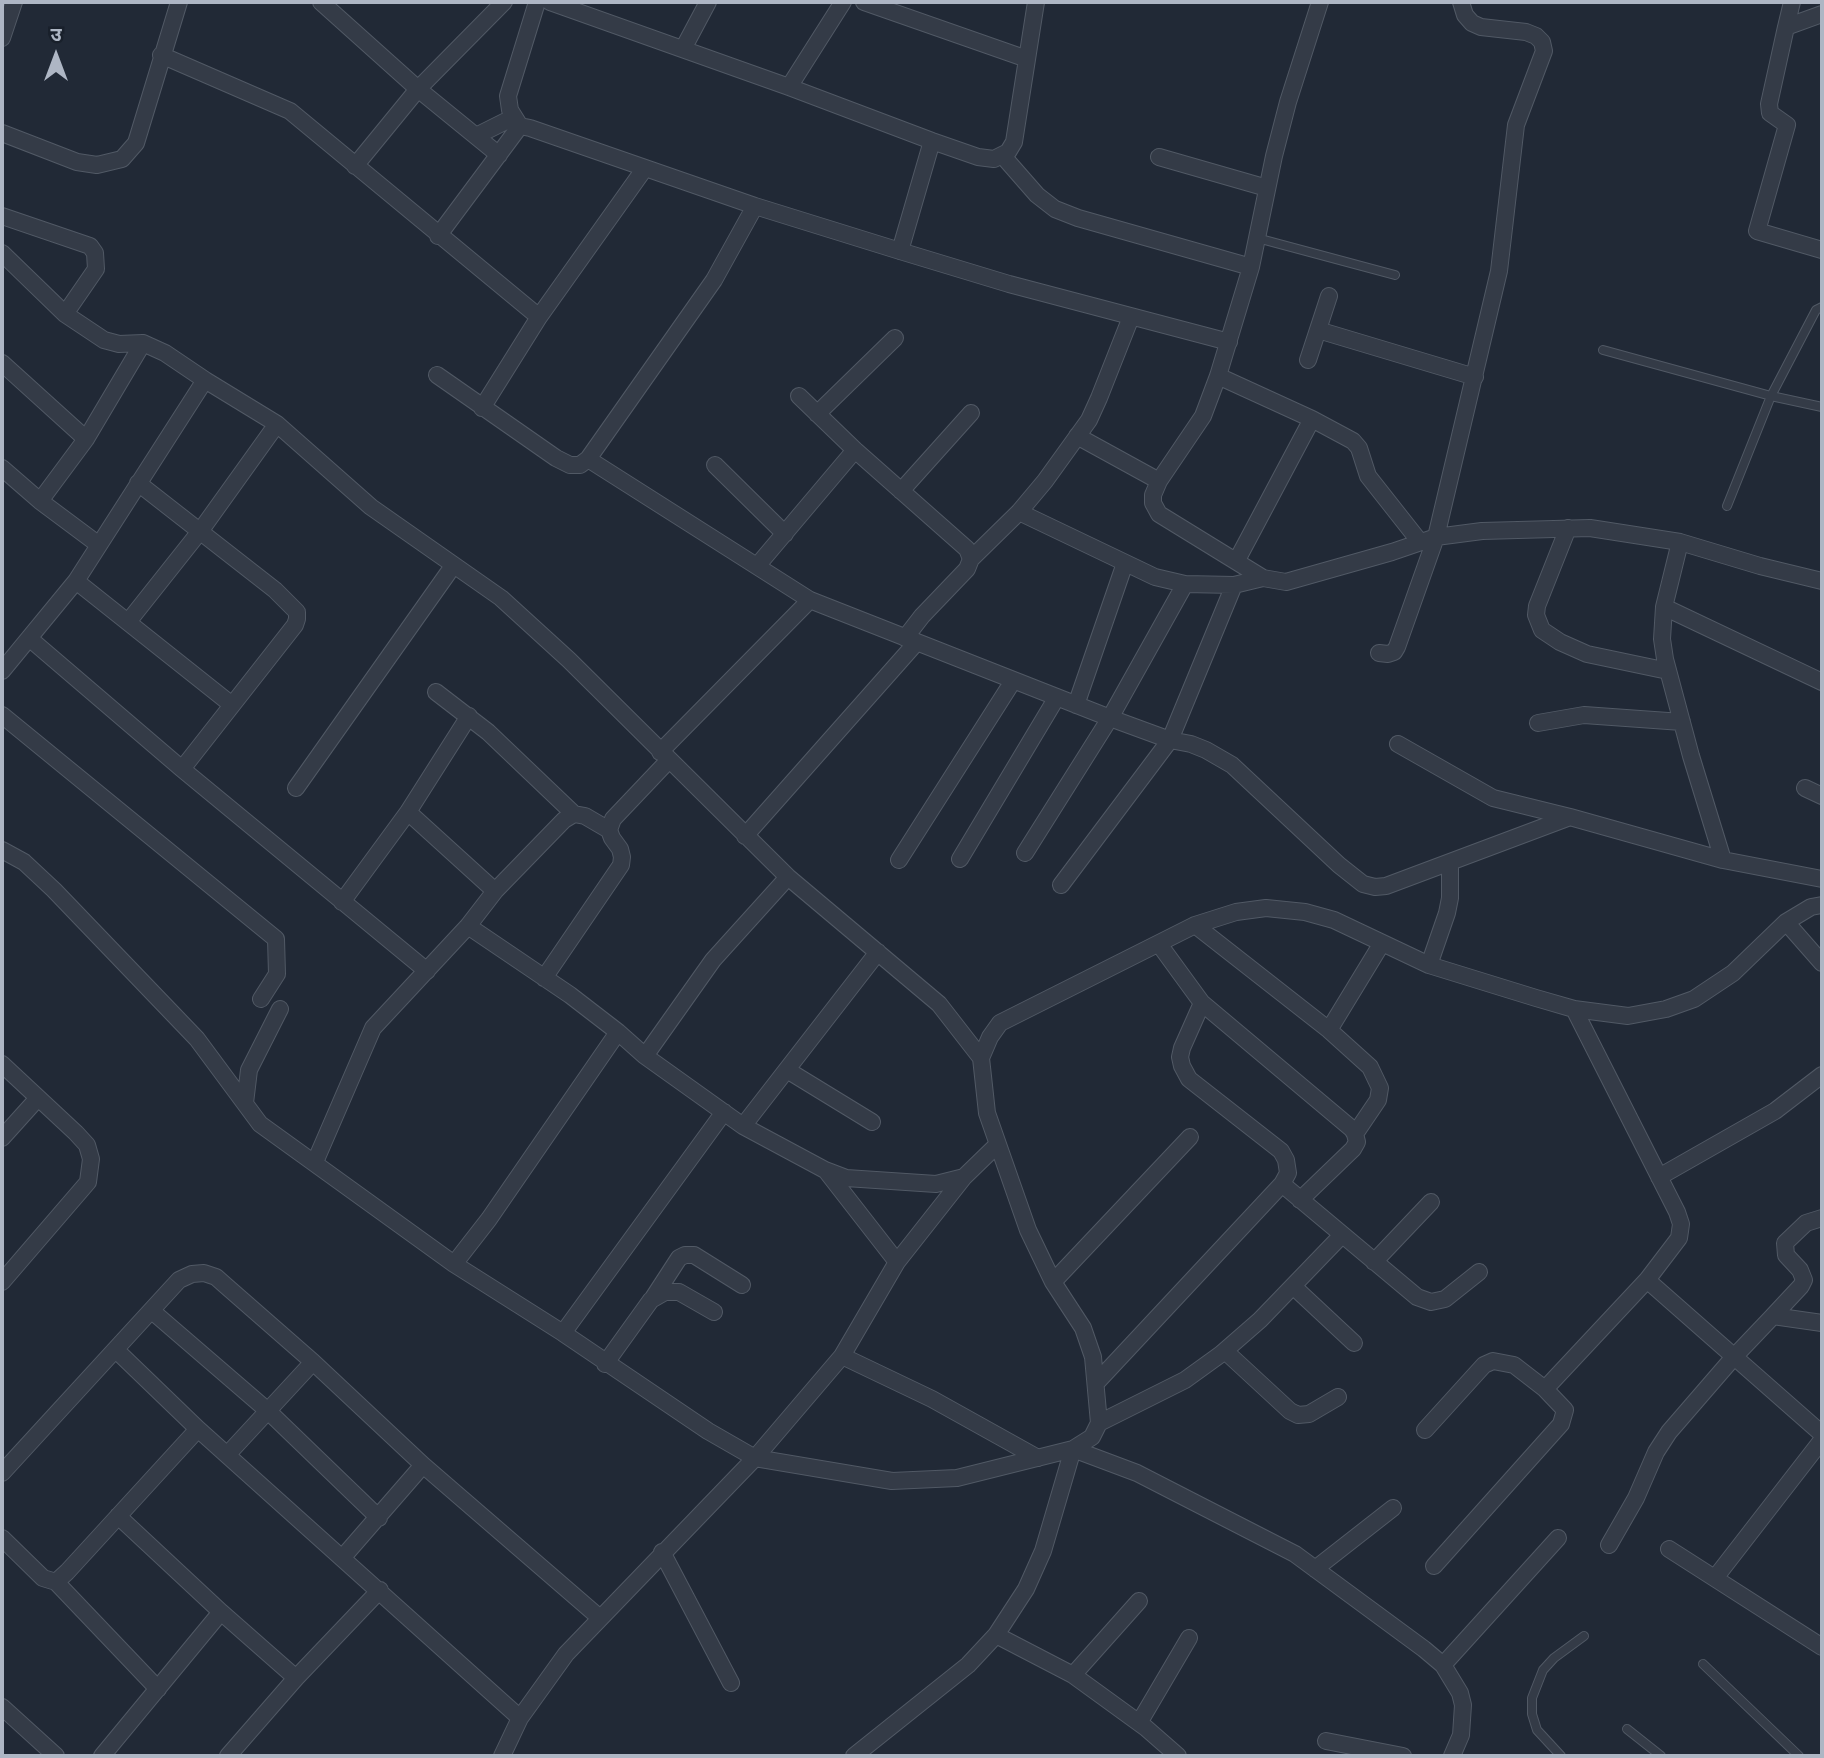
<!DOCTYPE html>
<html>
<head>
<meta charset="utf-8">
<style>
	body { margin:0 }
	#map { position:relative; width:1824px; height:1758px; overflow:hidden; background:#212936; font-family:"Space Grotesk","Noto Sans Devanagari",sans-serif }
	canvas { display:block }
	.frame { position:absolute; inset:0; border:4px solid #aeb6c4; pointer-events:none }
	.north { position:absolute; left:21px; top:21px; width:70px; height:70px; -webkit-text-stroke:5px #19202b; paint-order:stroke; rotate:0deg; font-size:19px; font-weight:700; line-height:28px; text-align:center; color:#aeb6c4 }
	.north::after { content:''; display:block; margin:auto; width:24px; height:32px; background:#aeb6c4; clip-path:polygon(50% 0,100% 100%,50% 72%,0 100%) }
</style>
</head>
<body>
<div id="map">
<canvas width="1824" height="1758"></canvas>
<div class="frame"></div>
<div class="north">उ</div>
</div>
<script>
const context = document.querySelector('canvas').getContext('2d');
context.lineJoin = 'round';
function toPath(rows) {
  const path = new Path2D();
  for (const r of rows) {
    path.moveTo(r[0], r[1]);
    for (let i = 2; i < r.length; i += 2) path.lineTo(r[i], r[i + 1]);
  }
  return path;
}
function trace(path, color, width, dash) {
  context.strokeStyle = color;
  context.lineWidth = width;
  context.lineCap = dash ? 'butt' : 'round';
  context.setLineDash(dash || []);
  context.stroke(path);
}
const service = toPath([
	[1257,238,1395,275],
	[1603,350,1771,396,1822,407],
	[1727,506,1771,396,1816,310,1822,307],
	[1703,1664,1799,1756],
	[1627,1729,1661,1756],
	[1561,1756,1537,1730,1532,1714,1532,1698,1543,1670,1554,1658,1584,1636]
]);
const minor = toPath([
	[321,2,418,89,499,155],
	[537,2,508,96,510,110,520,126,530,128,755,206,900,251,1009,284,1229,342],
	[550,2,789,87,932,141,978,157,994,159,1008,152,1014,142,1036,2],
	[864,2,1027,59],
	[1320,2,1288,102,1274,156,1251,267,1218,376,1203,416,1159,481,1153,495,1153,503,1159,514,1263,578,1286,582,1392,552,1436,537,1482,531,1590,528,1680,542,1664,607,1662,639,1665,659,1691,756,1723,860],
	[1822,14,1786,27,1769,104,1770,113,1787,125,1757,231,1822,250],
	[1786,27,1792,2],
	[2,38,14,2],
	[683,49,708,2],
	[161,55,290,111,539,317],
	[789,87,843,2],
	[2,133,77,162,97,165,122,159,136,143,179,2],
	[476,136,514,117],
	[1002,155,1037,195,1055,209,1078,218,1251,267],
	[1159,157,1267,188],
	[355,166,418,89,504,2],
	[2,216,90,246,95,253,96,269,65,314],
	[438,236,520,126],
	[900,251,932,141],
	[2,253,65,314,104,340,119,344,143,343,165,353,205,380,76,581,2,671],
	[1318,330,1475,377],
	[1308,360,1329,296],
	[2,363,86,439],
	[437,375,556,458,570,465,580,465,588,459,714,280,755,206],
	[1218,376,1312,419,1353,441,1359,448,1368,476,1420,542],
	[205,380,277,424,371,507,501,598,569,660,788,877,939,1004,981,1058],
	[799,396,855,450,967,549,971,559,967,569,922,616,905,638],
	[482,408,539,317,645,168],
	[817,414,895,338],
	[1077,436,1159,481],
	[588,459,810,600,1110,718,1170,740,1191,744,1206,750,1232,765,1339,865,1363,884,1375,887,1386,886,1570,817,1723,860,1822,879],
	[715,465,785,534],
	[2,468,40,501,99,545],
	[138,483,275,590,297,612,297,619,295,625,182,769],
	[901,491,971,413],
	[40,501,86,439,143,343],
	[1019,512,1155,577,1185,584,1234,585,1263,578],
	[1568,528,1537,606,1536,615,1542,630,1560,642,1587,654,1668,671],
	[1680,542,1760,566,1822,581],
	[971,559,1019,512,1045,481,1089,420,1099,398,1131,317],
	[1237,560,1312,419],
	[757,566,855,450],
	[76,581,232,705],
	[1664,607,1822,682],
	[128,622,201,530,277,424],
	[29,638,182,769,427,971],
	[1379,653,1388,654,1394,652,1397,647,1436,537,1499,271,1516,125,1544,51,1542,42,1536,36,1526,32,1481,27,1472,23,1465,15,1461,2],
	[436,692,488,732,574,814],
	[1076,705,1125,563],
	[2,715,276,939,277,974,261,999],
	[1538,723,1584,715,1682,722],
	[1398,744,1493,798,1570,817],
	[660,752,810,600],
	[296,788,453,566],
	[1805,788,1822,796],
	[408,812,495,891],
	[745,836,916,643],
	[2,850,24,862,54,890,197,1039,260,1124,454,1264,563,1333,708,1431,755,1458,892,1481,957,1478,1073,1449,1092,1437,1099,1423,1093,1357,1083,1328,1053,1282,1028,1230,987,1113,981,1058,990,1037,1000,1023,1195,925,1236,912,1266,908,1305,912,1334,920,1429,965,1536,998,1574,1009,1628,1016,1666,1009,1694,999,1733,973,1786,922,1811,907,1822,905],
	[1025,853,1110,718,1185,584],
	[960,859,1057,697],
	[899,860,1013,681],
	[1061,885,1170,740,1234,585],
	[342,902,408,812,469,716],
	[1786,922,1822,963],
	[1195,925,1329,1030,1370,1067,1380,1088,1378,1100,1355,1134],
	[468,926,570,995,618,1032,645,1056,743,1126,825,1170,846,1178,936,1184,964,1177],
	[1159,944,1202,1003,1352,1129,1355,1134,1357,1142,1353,1149,1300,1200],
	[1429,965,1447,913,1450,898,1450,862],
	[544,978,621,865,622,857,620,849,612,838,609,830,613,819,669,760],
	[1202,1003,1182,1048,1180,1057,1182,1066,1189,1079,1281,1151,1286,1160,1288,1173,1282,1184,1417,1297,1431,1302,1445,1299,1479,1272],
	[1329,1030,1382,943],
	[645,1056,713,960,788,877],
	[2,1064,76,1133,87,1145,91,1159,88,1182,2,1282],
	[787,1070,872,1122],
	[245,1103,249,1070,280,1009],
	[743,1126,878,952],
	[2,1138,38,1098],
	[315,1162,373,1028,468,926,495,891,564,820,574,814,585,816,609,830],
	[827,1172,897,1262],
	[1659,1177,1775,1111,1822,1075],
	[1374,1262,1431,1202],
	[454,1264,489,1219,618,1032],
	[1647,1280,1822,1434],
	[1053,1282,1190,1137],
	[1294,1287,1354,1343],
	[653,1298,679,1258,685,1255,694,1255,742,1285],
	[152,1311,268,1411,379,1518],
	[1773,1316,1801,1286,1804,1280,1800,1270,1786,1255,1785,1243,1806,1223,1822,1218],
	[563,1333,724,1112],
	[116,1350,198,1429,520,1718],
	[1225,1351,1290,1411,1298,1415,1309,1414,1338,1397],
	[842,1356,932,1399,1038,1458],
	[605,1364,651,1300,665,1292,679,1292,714,1312],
	[1097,1382,1282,1184],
	[1099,1423,1185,1380,1221,1354,1260,1320,1342,1235],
	[1425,1430,1484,1365,1493,1361,1514,1365,1545,1389,1647,1280,1679,1238,1681,1224,1677,1212,1574,1009],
	[227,1455,313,1362],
	[2,1473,179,1280,192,1274,204,1273,216,1277,225,1285,313,1362,423,1465,600,1618],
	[118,1516,221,1612,296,1678],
	[2,1538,43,1578,56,1582,67,1572,198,1429],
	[1609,1545,1636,1498,1656,1452,1669,1432,1733,1358,1773,1316,1822,1323],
	[1669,1549,1822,1647],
	[662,1552,731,1683],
	[343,1557,423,1465],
	[1434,1566,1561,1424,1565,1410,1545,1389],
	[1315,1569,1393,1508],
	[1715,1578,1822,1440],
	[56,1582,158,1689],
	[996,1635,1073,1675,1146,1728,1178,1756],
	[1443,1665,1558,1538],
	[1073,1675,1139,1601],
	[2,1707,56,1756],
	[1139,1723,1189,1638],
	[1326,1741,1403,1756],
	[102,1756,221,1612],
	[228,1756,296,1678,380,1590],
	[502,1756,520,1718,566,1654,755,1458,842,1356,897,1262,964,1177,997,1145],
	[854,1756,968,1665,996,1635,1026,1589,1043,1551,1073,1449,1137,1473,1295,1554,1424,1649,1443,1665,1460,1693,1463,1705,1461,1735,1452,1756]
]);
trace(service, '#515965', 10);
trace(minor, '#515965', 18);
trace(service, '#343b47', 8);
trace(minor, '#343b47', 16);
</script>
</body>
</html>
